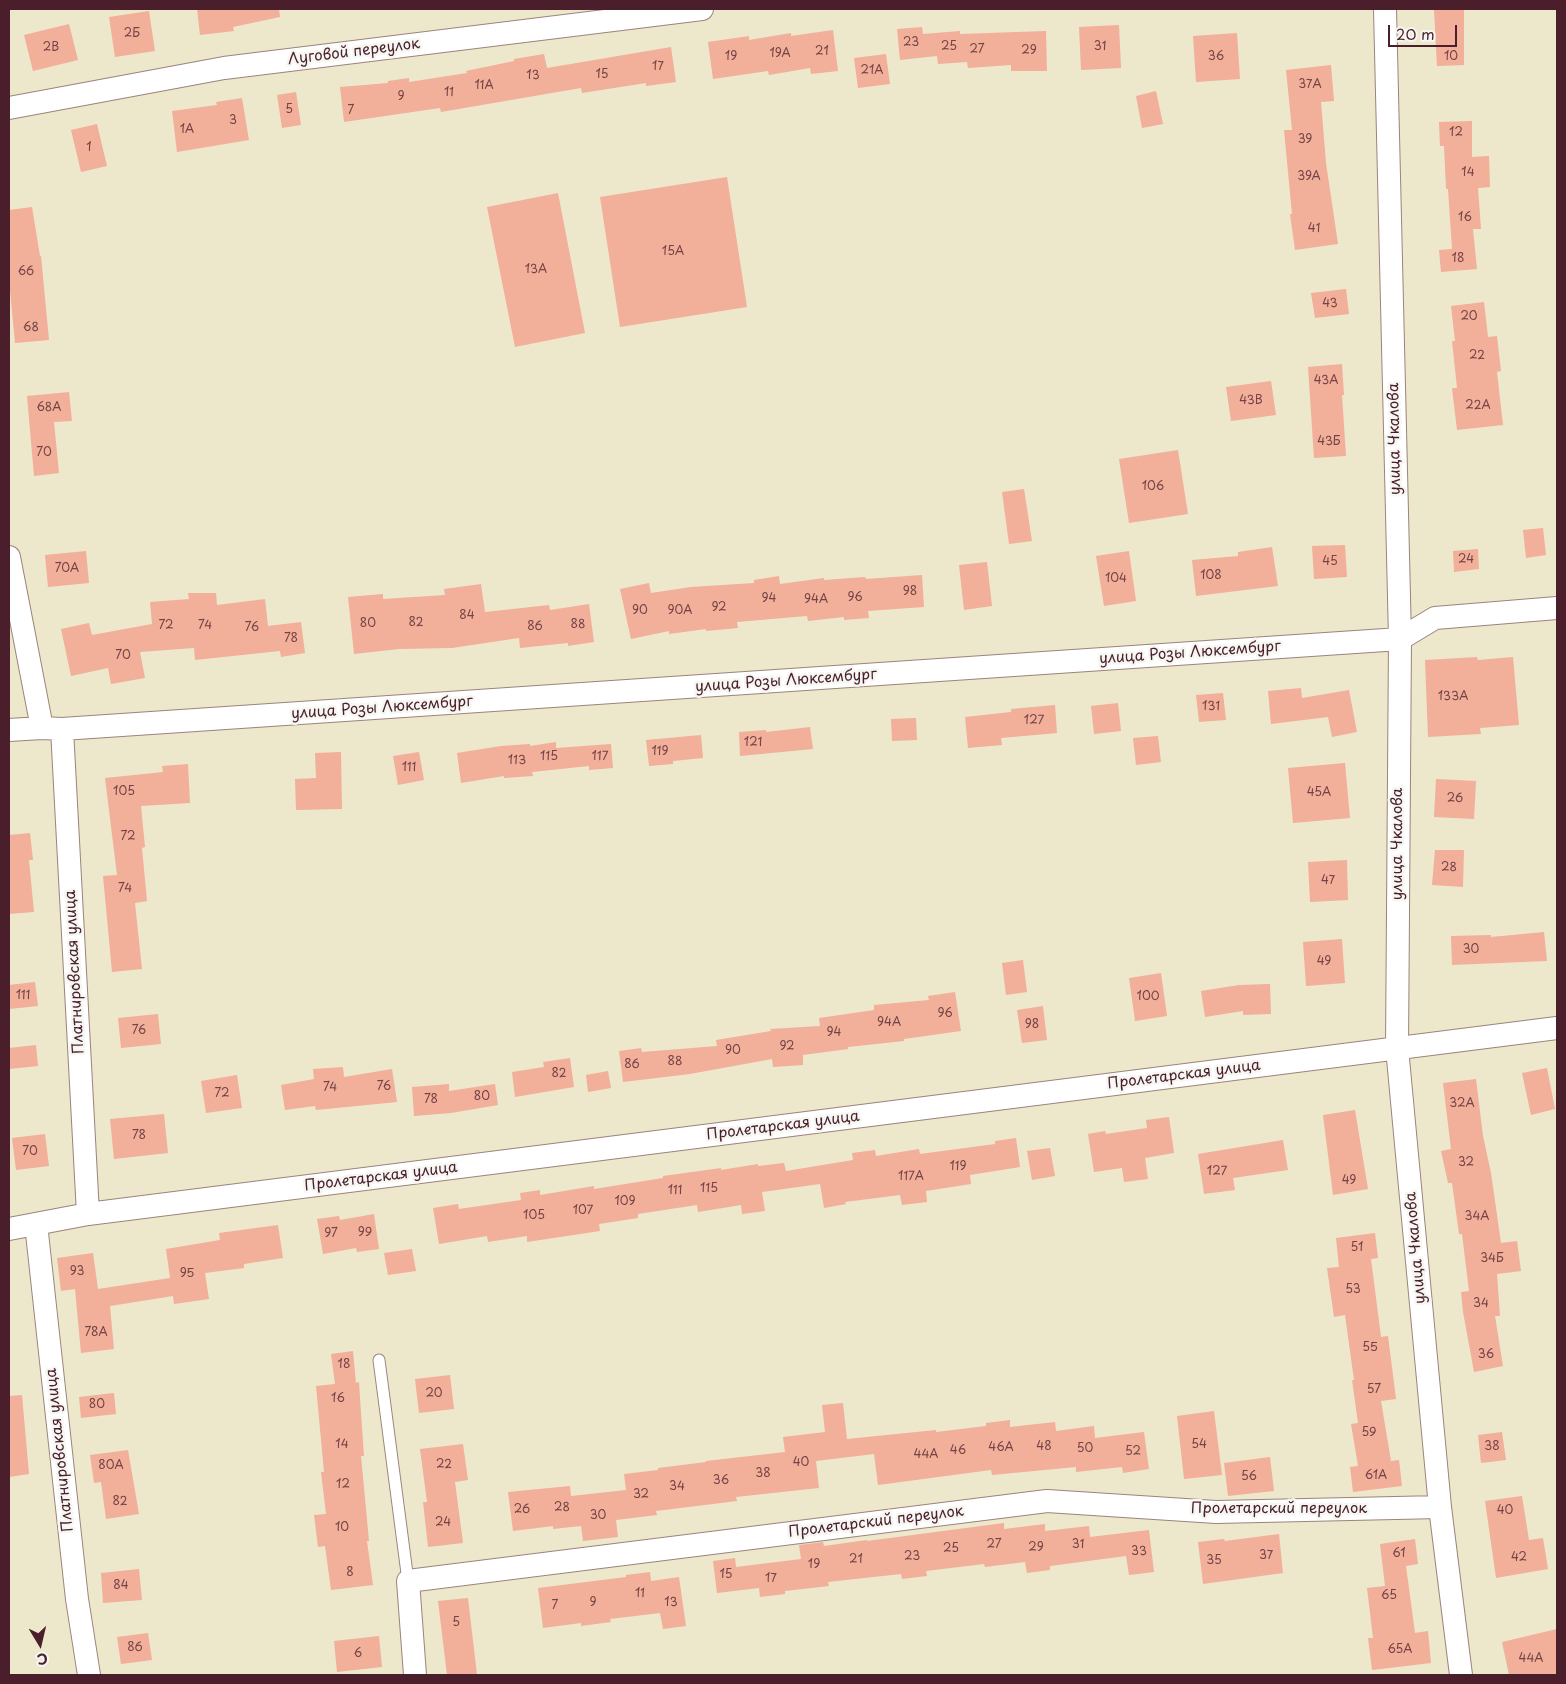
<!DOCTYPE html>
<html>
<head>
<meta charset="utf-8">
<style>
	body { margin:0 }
	#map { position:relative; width:1566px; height:1684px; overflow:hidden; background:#ede7cc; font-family:"Playpen Sans",sans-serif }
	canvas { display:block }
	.frame { position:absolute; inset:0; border:10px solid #4a1f2b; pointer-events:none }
	.north { position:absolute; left:15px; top:1619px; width:50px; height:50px; -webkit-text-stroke:4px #f6f6f2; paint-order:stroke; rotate:171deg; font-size:14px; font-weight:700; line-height:20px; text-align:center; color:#4a1f2b }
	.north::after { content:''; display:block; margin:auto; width:18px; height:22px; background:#4a1f2b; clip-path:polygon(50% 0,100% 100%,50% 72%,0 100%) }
	.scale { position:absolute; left:1388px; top:25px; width:69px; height:22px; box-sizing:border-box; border:2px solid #4a1f2b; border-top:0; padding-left:6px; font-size:15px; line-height:18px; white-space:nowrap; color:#4a1f2b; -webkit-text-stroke:4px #f6f6f2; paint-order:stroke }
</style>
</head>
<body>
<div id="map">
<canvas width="1566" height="1684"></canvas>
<div class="frame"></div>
<div class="north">С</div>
<div class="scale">20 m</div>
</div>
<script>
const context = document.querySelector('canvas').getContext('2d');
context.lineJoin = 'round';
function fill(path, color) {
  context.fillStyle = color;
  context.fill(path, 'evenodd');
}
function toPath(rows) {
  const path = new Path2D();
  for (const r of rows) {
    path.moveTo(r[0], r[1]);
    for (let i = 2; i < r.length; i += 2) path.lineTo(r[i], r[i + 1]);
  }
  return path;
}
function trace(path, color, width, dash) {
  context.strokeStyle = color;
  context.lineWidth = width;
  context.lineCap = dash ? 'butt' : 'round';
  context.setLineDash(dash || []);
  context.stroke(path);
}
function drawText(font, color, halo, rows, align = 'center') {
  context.font = font + ' "Playpen Sans",sans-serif';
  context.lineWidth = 5;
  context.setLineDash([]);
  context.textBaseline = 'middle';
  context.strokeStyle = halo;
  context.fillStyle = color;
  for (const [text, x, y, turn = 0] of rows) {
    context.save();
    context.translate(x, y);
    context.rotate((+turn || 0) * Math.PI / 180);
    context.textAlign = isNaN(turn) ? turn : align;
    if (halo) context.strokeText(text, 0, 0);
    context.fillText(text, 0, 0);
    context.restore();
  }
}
fill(toPath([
	[197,9,279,9,280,17,233,27,234,31,200,35],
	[1434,9,1464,9,1464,65,1437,66],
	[149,11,155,51,115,57,109,17],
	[69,24,78,60,33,71,24,35],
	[1119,25,1121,68,1081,70,1079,27],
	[922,27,923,34,960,31,960,34,1046,31,1047,71,1011,71,1011,65,968,68,967,62,938,64,937,56,900,60,897,29],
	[833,30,838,71,811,74,810,68,769,75,768,71,713,79,708,42,749,36,749,40,791,33,791,36],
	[1237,33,1240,79,1196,82,1193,36],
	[671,47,676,82,646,86,646,83,582,93,581,88,441,112,440,108,344,122,340,87,388,83,388,81,409,78,409,82,467,73,466,71,514,61,514,59,544,54,547,68],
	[886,54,890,84,858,88,854,58],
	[1331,65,1334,101,1321,102,1326,163,1338,244,1295,250,1290,214,1292,214,1284,130,1292,130,1286,70],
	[1156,91,1163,124,1142,128,1136,96],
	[296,92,301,125,282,128,277,95],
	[242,98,249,140,177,152,172,111,217,105,216,102],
	[1472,121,1472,157,1489,156,1490,187,1478,188,1481,229,1473,229,1477,269,1441,272,1439,250,1452,249,1448,189,1446,189,1444,146,1440,146,1439,122],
	[97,124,107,166,81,172,71,130],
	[727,177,747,307,620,327,600,197],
	[558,193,585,333,515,347,487,207],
	[32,207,40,256,41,256,49,340,15,343,9,280,9,210],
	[1346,289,1349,314,1315,318,1311,293],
	[1484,302,1488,337,1497,336,1501,371,1497,372,1503,425,1457,430,1452,388,1457,388,1452,341,1455,341,1451,306],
	[1342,364,1344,395,1342,395,1346,456,1314,458,1308,367],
	[1271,381,1276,415,1231,421,1226,387],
	[69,392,72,421,54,422,59,473,34,476,27,396],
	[1178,450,1188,514,1129,523,1119,459],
	[1024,489,1032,541,1009,544,1002,492],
	[1543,528,1546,555,1526,558,1523,530],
	[1345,545,1347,577,1314,579,1312,546],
	[1272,547,1278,586,1196,596,1192,560,1238,556,1238,552],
	[1478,549,1479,569,1454,572,1453,551],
	[86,551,89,583,48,587,45,555],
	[1129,551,1136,601,1104,606,1096,556],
	[987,562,992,606,964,610,959,565],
	[922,575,924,607,868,611,869,618,844,620,844,617,808,621,807,616,737,622,738,628,706,631,706,629,669,634,669,631,631,639,620,589,649,583,651,593,691,587,754,583,754,580,779,576,780,584,824,578,824,580,865,577,866,579],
	[481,584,485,612,549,605,550,610,589,604,594,642,568,646,568,643,520,648,519,638,452,648,399,649,354,654,348,597,383,594,383,599,445,595,444,589],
	[188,593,216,593,217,605,265,599,268,626,301,622,305,653,281,657,280,651,195,660,194,648,140,652,145,678,111,684,108,668,71,676,61,629,89,623,92,635,152,624,150,602,189,599],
	[1477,657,1478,660,1513,657,1519,725,1480,728,1481,734,1428,737,1425,660],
	[1301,688,1302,698,1349,690,1357,732,1332,737,1328,717,1271,724,1268,691],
	[1223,693,1226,720,1199,722,1196,695],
	[1118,703,1121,731,1094,734,1091,706],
	[1055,705,1057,733,1001,738,1002,745,968,748,965,717,1011,712,1011,709],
	[916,718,917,740,892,741,891,719],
	[810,727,813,749,740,756,739,732,766,730,766,732],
	[701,735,703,758,673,761,673,764,649,766,646,740],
	[1158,736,1161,762,1136,765,1133,738],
	[556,742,556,748,611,744,613,768,589,770,589,766,532,772,533,776,504,778,504,776,461,783,457,753,501,746,530,744,530,746],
	[341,752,342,809,296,810,295,779,316,778,315,753],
	[419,752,424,780,398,785,393,756],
	[1345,763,1350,818,1293,823,1288,768],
	[188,764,190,803,141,806,145,847,142,848,147,901,135,903,142,969,112,972,103,876,117,875,105,778,163,772,162,766],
	[1436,779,1476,781,1474,819,1434,817],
	[30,833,33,860,29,860,34,912,9,914,9,835],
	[1435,850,1464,850,1463,887,1432,885],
	[1347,860,1348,900,1310,902,1308,862],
	[1544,932,1547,961,1452,965,1451,936,1491,935,1491,937],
	[1342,939,1345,983,1306,986,1303,942],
	[1023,960,1027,992,1006,995,1002,963],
	[1161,973,1167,1016,1135,1021,1129,978],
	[35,982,38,1006,9,1009,9,985],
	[1270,984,1271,1014,1243,1015,1243,1011,1205,1017,1201,991,1239,985],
	[955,992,961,1031,904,1039,904,1041,848,1047,848,1049,803,1055,803,1065,773,1067,772,1059,690,1074,623,1082,619,1051,641,1048,642,1052,717,1046,716,1040,771,1031,770,1029,820,1026,819,1018,874,1010,874,1005,929,1000,928,996],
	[1043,1006,1047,1040,1022,1043,1017,1010],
	[158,1014,161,1044,121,1048,118,1018],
	[36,1045,38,1066,9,1069,9,1048],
	[570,1058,574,1087,515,1097,512,1072,544,1067,543,1062],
	[343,1067,344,1077,392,1069,397,1102,316,1110,315,1106,285,1110,281,1085,314,1079,313,1069],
	[1547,1068,1555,1109,1531,1115,1522,1073],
	[608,1071,611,1088,588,1092,586,1075],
	[237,1075,242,1108,206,1113,201,1081],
	[1476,1079,1483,1136,1491,1173,1501,1243,1517,1241,1521,1271,1497,1274,1500,1316,1495,1316,1503,1366,1474,1372,1463,1312,1461,1292,1469,1291,1462,1234,1459,1234,1452,1183,1448,1183,1441,1151,1451,1149,1443,1083],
	[449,1084,449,1091,495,1084,498,1105,451,1113,414,1116,412,1087],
	[1355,1110,1368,1189,1333,1195,1323,1115],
	[164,1114,168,1153,114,1159,110,1119],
	[1169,1117,1174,1153,1145,1158,1148,1179,1124,1182,1122,1168,1094,1172,1088,1134,1105,1131,1106,1134,1147,1128,1146,1120],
	[45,1134,49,1166,16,1170,12,1138],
	[1016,1138,1020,1167,970,1175,971,1184,926,1191,927,1202,902,1205,900,1195,845,1202,846,1204,824,1208,820,1184,762,1192,765,1211,742,1214,741,1205,698,1212,697,1205,638,1214,638,1218,599,1224,600,1231,527,1242,527,1236,488,1242,487,1236,439,1244,433,1208,458,1204,459,1209,521,1200,520,1193,540,1190,540,1195,594,1186,594,1189,663,1178,663,1176,721,1168,721,1170,758,1164,758,1166,784,1163,786,1171,853,1160,852,1153,875,1150,876,1156,919,1149,920,1154,995,1144,995,1141],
	[1283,1140,1288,1170,1233,1178,1235,1190,1204,1194,1198,1154],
	[1050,1148,1055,1176,1032,1180,1027,1151],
	[374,1214,379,1249,357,1252,356,1248,323,1254,317,1219,339,1216,340,1220],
	[278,1225,283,1258,244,1264,244,1268,205,1273,209,1299,174,1304,173,1296,110,1306,114,1349,81,1353,75,1289,61,1291,57,1258,93,1253,98,1289,170,1278,166,1249,220,1240,219,1233],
	[1375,1233,1378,1258,1371,1259,1381,1337,1388,1336,1396,1399,1381,1401,1391,1461,1399,1460,1402,1486,1353,1492,1350,1467,1358,1466,1351,1424,1358,1423,1352,1380,1354,1380,1345,1315,1334,1317,1327,1268,1339,1267,1336,1238],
	[412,1249,416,1271,388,1275,384,1253],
	[353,1351,356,1383,359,1382,361,1413,364,1456,361,1456,369,1541,367,1541,373,1585,331,1590,325,1546,318,1547,314,1515,326,1514,321,1472,324,1472,316,1386,335,1384,331,1354],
	[450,1375,454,1409,419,1413,415,1379],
	[114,1393,116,1414,81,1418,79,1397],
	[22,1395,29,1474,9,1477,9,1396],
	[843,1403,847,1439,936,1430,936,1432,986,1426,986,1423,1010,1420,1010,1427,1055,1422,1056,1431,1094,1426,1095,1438,1144,1432,1149,1469,1123,1473,1122,1467,1076,1472,1076,1467,992,1475,991,1470,878,1485,874,1454,816,1461,819,1488,736,1497,737,1501,656,1511,657,1515,616,1520,618,1537,583,1541,581,1526,553,1529,553,1526,513,1531,508,1492,570,1486,571,1496,626,1490,624,1474,658,1470,658,1468,706,1462,706,1461,785,1452,783,1437,825,1432,822,1405],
	[1214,1411,1222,1475,1184,1479,1177,1416],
	[1502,1432,1506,1460,1481,1463,1478,1435],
	[463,1444,468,1480,455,1482,463,1543,428,1547,423,1502,427,1502,420,1449],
	[128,1450,139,1514,106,1519,101,1482,94,1483,90,1455],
	[1270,1457,1274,1491,1228,1496,1224,1463],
	[1522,1496,1529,1540,1543,1538,1548,1569,1496,1578,1485,1501],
	[1004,1523,1004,1529,1045,1524,1045,1531,1089,1526,1090,1537,1149,1530,1154,1572,1129,1575,1126,1556,1050,1566,1050,1570,1027,1573,1025,1562,985,1567,984,1564,926,1571,927,1576,902,1579,901,1574,828,1582,829,1586,785,1591,785,1594,760,1597,759,1588,717,1593,713,1561,735,1558,736,1567,801,1559,799,1545,823,1542,824,1546,867,1540,867,1541],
	[1279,1534,1283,1573,1203,1584,1198,1542,1224,1539,1225,1541],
	[1415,1539,1418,1564,1406,1566,1415,1633,1428,1631,1431,1663,1372,1670,1368,1638,1373,1638,1367,1588,1385,1586,1380,1544],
	[139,1569,142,1600,103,1603,101,1573],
	[650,1572,651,1581,679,1577,686,1626,663,1629,660,1613,610,1619,611,1622,581,1626,581,1623,543,1628,538,1588,626,1577,626,1575],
	[468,1598,477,1675,447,1675,438,1601],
	[1557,1629,1557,1675,1509,1675,1502,1642],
	[148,1633,152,1660,121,1664,117,1637],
	[379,1636,382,1667,337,1672,334,1641]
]), '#f2af99');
const lane = toPath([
	[379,1360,408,1581]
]);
const street = toPath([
	[1385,9,1400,639,1397,1048,1440,1507,1461,1675],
	[9,108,224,68,702,9],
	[9,557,42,728],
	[62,729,88,1214],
	[9,730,42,728,62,729,1400,639,1435,618,1557,608],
	[36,1224,77,1599,89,1675],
	[9,1229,88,1214,1557,1028],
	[415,1675,408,1581,1047,1501,1216,1512,1440,1507]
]);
trace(lane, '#9c837c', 13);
trace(street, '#9c837c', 24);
trace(lane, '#fff', 11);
trace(street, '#fff', 22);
drawText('12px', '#744346', null, [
	["2Б",132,34],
	["23",911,43],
	["25",949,47],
	["31",1100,47],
	["2В",51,48],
	["27",977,50],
	["29",1029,51],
	["21",822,52],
	["19А",780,54],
	["19",731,57],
	["36",1216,57],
	["10",1451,57],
	["17",658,67],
	["21А",872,71],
	["15",602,75],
	["13",533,76],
	["37А",1310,85],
	["11А",484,86],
	["11",449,93],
	["9",401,97],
	["5",289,110],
	["7",351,111],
	["3",233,121],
	["1А",187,130],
	["12",1456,133],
	["39",1305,140],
	["1",89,148],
	["14",1468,173],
	["39А",1309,177],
	["16",1465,218],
	["41",1314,229],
	["15А",673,252],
	["18",1458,259],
	["13А",536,270],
	["66",26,272],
	["43",1330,304],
	["20",1469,317],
	["68",31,328],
	["22",1477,356],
	["43А",1326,381],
	["43В",1251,401],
	["22А",1478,406],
	["68А",49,408],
	["43Б",1329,442],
	["70",44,453],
	["106",1153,487],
	["24",1466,560],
	["45",1330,562],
	["70А",67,569],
	["108",1211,576],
	["104",1116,579],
	["98",910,592],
	["96",855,598],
	["94",769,599],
	["94А",816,600],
	["92",719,608],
	["90",640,611],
	["90А",680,611],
	["84",467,616],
	["82",416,623],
	["80",368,624],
	["88",578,625],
	["72",166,626],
	["74",205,626],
	["86",535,627],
	["76",252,628],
	["78",291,639],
	["70",123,656],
	["133А",1453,697],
	["131",1211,707],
	["127",1034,721],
	["121",753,743],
	["119",660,752],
	["115",549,757],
	["117",600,757],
	["113",517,761],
	["111",409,768],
	["105",124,792],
	["45А",1319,793],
	["26",1455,799],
	["72",128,837],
	["28",1449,868],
	["47",1328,881],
	["74",125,889],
	["30",1471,950],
	["49",1324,962],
	["111",23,996],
	["100",1148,997],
	["96",945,1014],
	["94А",889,1023],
	["98",1032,1025],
	["76",139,1031],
	["94",834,1033],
	["92",787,1047],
	["90",733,1051],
	["88",675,1062],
	["86",632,1065],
	["82",559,1074],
	["76",384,1087],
	["74",330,1088],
	["72",222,1094],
	["80",482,1097],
	["78",431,1100],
	["32А",1462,1104],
	["78",139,1136],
	["70",30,1152],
	["32",1466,1163],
	["119",958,1167],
	["127",1217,1172],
	["117А",911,1177],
	["49",1349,1181],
	["115",709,1189],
	["111",675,1191],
	["109",625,1202],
	["107",583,1211],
	["105",534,1216],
	["34А",1477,1217],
	["99",365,1233],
	["97",331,1234],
	["51",1357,1248],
	["34Б",1492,1259],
	["93",77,1272],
	["95",187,1274],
	["53",1353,1290],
	["34",1481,1304],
	["78А",96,1333],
	["55",1370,1348],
	["36",1486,1355],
	["18",344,1365],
	["57",1374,1390],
	["20",434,1394],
	["16",338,1399],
	["80",97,1405],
	["59",1369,1433],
	["14",342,1445],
	["54",1199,1445],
	["48",1044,1447],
	["38",1492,1447],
	["46А",1001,1448],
	["50",1085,1449],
	["46",958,1451],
	["52",1133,1452],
	["44А",926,1455],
	["40",801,1463],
	["22",444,1465],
	["80А",111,1466],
	["38",763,1474],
	["61А",1376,1476],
	["56",1249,1477],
	["36",721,1481],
	["12",343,1485],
	["34",677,1487],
	["32",641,1495],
	["82",120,1502],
	["28",562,1508],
	["26",522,1510],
	["40",1505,1511],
	["30",598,1516],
	["24",443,1523],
	["10",342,1528],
	["27",994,1545],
	["31",1078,1545],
	["29",1036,1548],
	["25",951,1549],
	["33",1139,1552],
	["61",1399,1554],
	["37",1266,1556],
	["23",912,1557],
	["42",1519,1558],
	["21",856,1560],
	["35",1214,1561],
	["19",814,1565],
	["8",350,1573],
	["15",726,1575],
	["17",771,1579],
	["84",121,1586],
	["11",640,1594],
	["65",1389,1596],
	["9",593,1603],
	["13",671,1603],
	["7",555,1606],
	["5",456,1623],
	["86",135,1648],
	["65А",1400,1650],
	["6",358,1654],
	["44А",1531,1659]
]);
drawText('15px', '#4a1f2b', '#f6f6f2', [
	["Луговой переулок",354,52,-7],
	["улица Чкалова",1395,439,-91],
	["улица Розы Люксембург",1190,653,-4],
	["улица Розы Люксембург",786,681,-4],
	["улица Розы Люксембург",382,708,-4],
	["улица Чкалова",1398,844,-90],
	["Платнировская улица",75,972,-93],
	["Пролетарская улица",1184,1075,-7],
	["Пролетарская улица",783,1126,-7],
	["Пролетарская улица",381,1177,-7],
	["улица Чкалова",1416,1248,-95],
	["Платнировская улица",60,1450,-96],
	["Пролетарский переулок",1279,1509],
	["Пролетарский переулок",876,1522,-7]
]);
</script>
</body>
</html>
